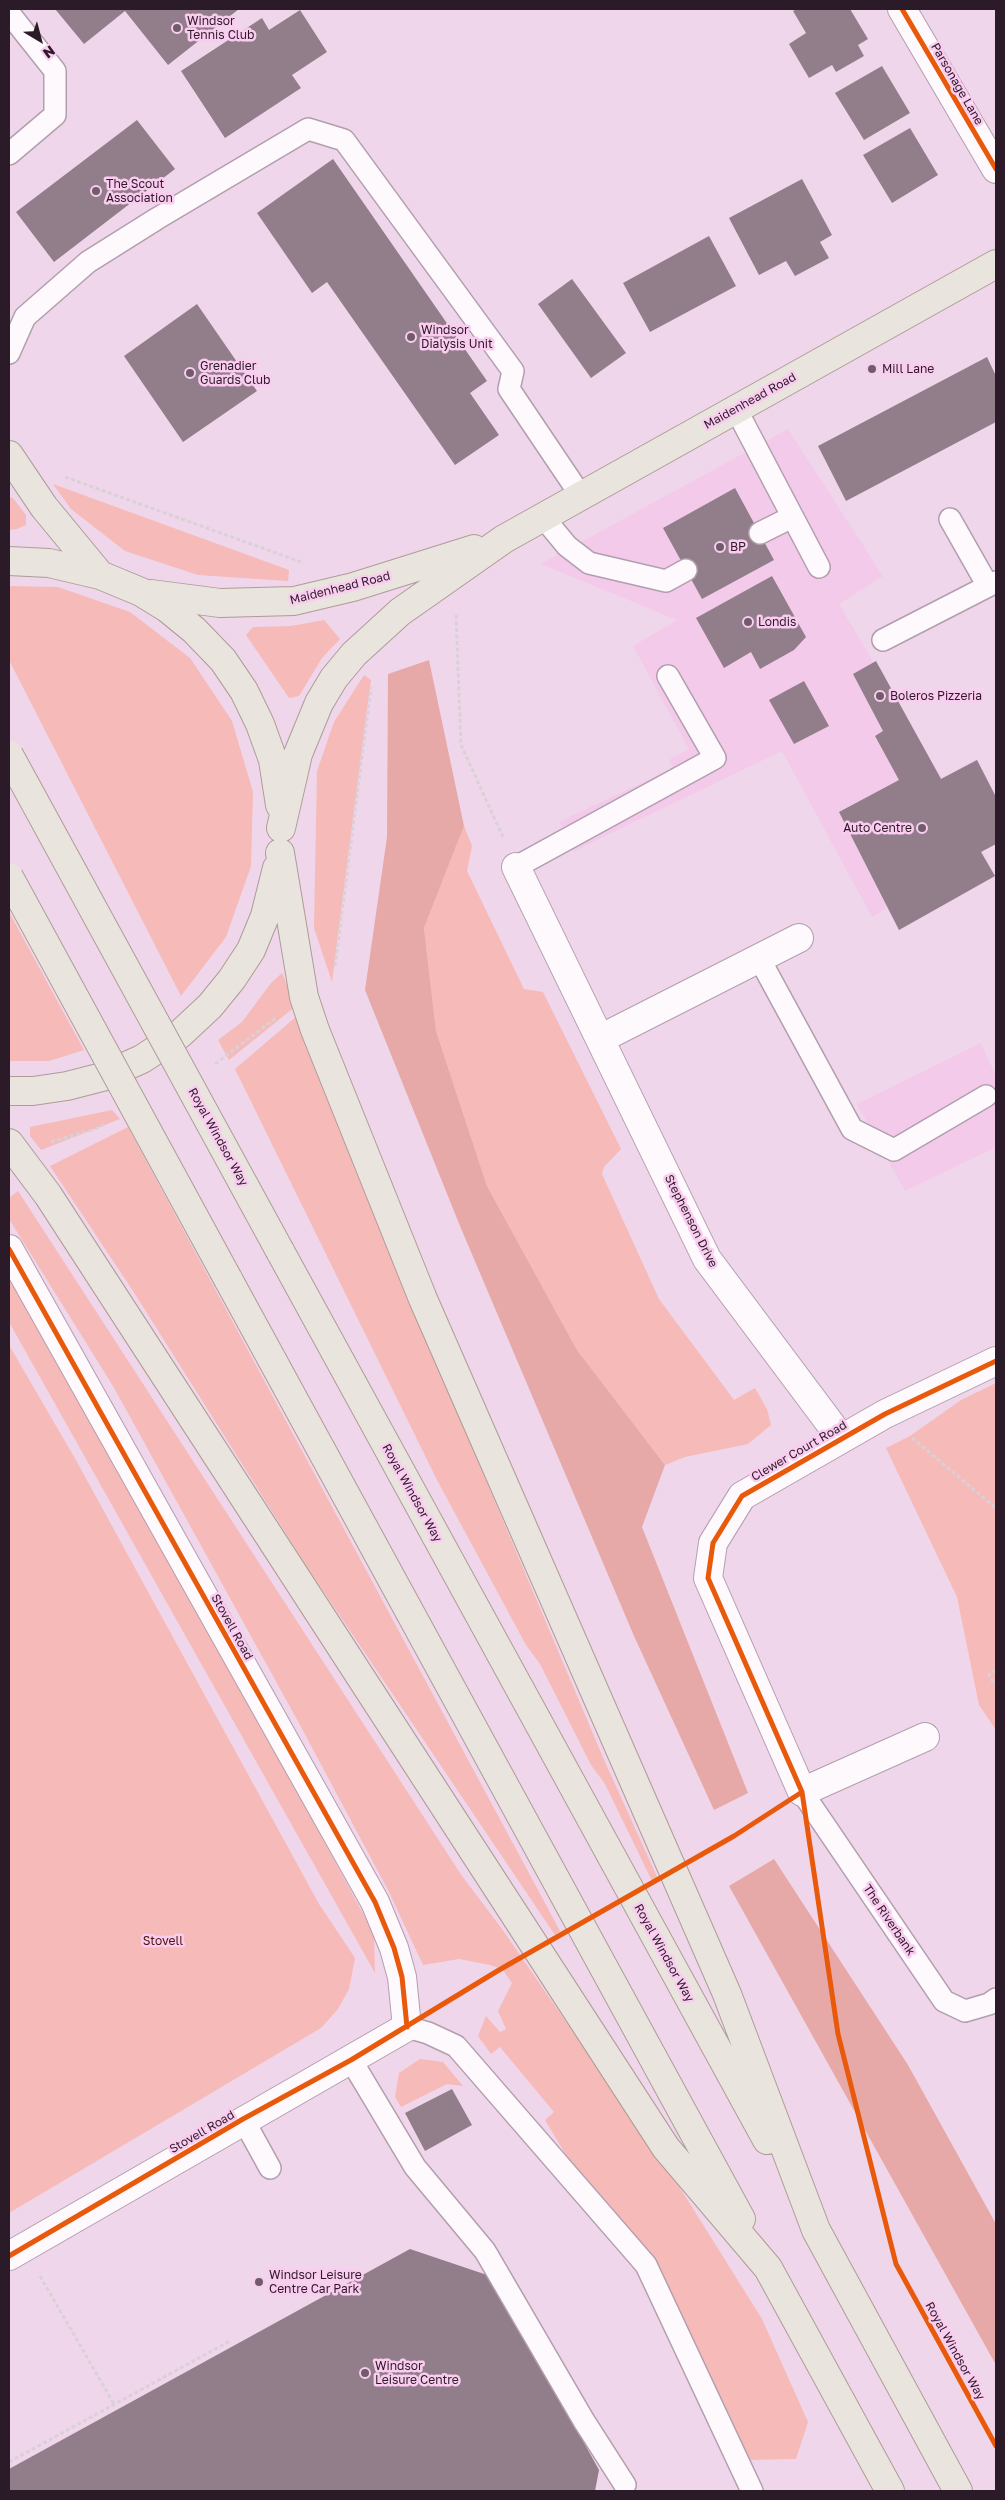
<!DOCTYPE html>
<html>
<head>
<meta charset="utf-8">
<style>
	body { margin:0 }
	#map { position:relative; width:1005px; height:2500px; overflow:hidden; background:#f0d6ea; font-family:"Golos Text",sans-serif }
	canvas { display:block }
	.frame { position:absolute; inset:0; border:10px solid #2b1a27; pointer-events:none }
	.north { position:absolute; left:15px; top:15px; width:50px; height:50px; -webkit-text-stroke:4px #faccf0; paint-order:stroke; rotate:143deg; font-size:14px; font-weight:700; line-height:20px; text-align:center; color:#2b1a27 }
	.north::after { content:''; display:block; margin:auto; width:18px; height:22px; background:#2b1a27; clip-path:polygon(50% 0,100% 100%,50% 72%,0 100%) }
</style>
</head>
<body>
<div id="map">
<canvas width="1005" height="2500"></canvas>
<div class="frame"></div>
<div class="north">N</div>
</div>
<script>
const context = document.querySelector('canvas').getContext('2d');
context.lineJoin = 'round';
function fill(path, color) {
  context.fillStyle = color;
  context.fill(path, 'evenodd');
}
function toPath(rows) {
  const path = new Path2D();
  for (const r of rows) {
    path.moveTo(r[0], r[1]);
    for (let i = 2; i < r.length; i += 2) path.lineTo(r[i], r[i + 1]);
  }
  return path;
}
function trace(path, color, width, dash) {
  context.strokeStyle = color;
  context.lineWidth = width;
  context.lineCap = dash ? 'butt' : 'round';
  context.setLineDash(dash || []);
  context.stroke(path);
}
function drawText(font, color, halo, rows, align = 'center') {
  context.font = font + ' "Golos Text",sans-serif';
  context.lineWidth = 5;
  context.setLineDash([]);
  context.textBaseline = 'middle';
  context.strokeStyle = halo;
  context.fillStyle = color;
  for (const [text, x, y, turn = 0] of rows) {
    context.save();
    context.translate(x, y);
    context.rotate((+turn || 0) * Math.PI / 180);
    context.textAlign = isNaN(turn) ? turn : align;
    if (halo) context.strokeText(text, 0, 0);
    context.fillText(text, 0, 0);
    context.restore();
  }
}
fill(toPath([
	[788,429,883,576,839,604,942,778,977,759,996,796,996,844,982,851,995,876,900,930,887,908,872,917,782,751,574,851,559,822,673,768,669,760,689,749,633,646,677,620,541,564],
	[981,1043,996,1076,996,1147,905,1191,857,1104]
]), '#f3caea');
fill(toPath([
	[53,484,289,570,288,581,198,575,125,551,71,509],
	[12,497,26,515,26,525,17,529,9,530,9,499],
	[9,586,58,587,130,612,190,658,232,721,253,792,251,866,226,937,181,996,9,660],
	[324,620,340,639,322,658,299,696,289,698,246,635,253,627,291,626],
	[364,675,371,680,332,982,314,928,317,771,334,722],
	[464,826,472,846,467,871,524,989,543,992,621,1149,604,1167,602,1174,659,1299,734,1400,755,1388,767,1409,771,1425,748,1444,685,1457,665,1465,577,1350,487,1186,436,1031,424,928],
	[9,912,84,1050,49,1061,9,1061],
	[282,973,296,1006,229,1060,218,1040,242,1022,271,983],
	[297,1016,360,1182,605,1762,658,1879,653,1883,605,1784,591,1765,540,1664,526,1645,437,1480,235,1069],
	[112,1110,120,1119,41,1150,30,1136,30,1127],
	[128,1127,560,1931,555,1935,307,1567,133,1291,50,1166],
	[18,1191,462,1876,502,1929,677,2183,762,2319,808,2422,796,2459,745,2460,649,2293,545,2120,554,2112,500,2047,491,2054,478,2036,486,2016,500,2032,506,2029,498,2011,512,1983,502,1969,490,1965,459,1959,423,1965,389,1892,300,1725,113,1386,9,1219,9,1198],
	[9,1277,147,1513,374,1934,375,1973,9,1322],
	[9,1345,77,1462,319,1904,355,1958,349,1989,338,2009,321,2028,9,2213],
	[996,1383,996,1730,979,1705,957,1597,886,1448,910,1436,961,1400],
	[420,2059,443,2062,463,2086,447,2084,401,2107,395,2097,399,2073]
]), '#f6bab8');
fill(toPath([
	[429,660,464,826,424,928,436,1031,487,1186,577,1350,665,1465,642,1527,748,1793,714,1810,634,1636,460,1226,365,990,387,837,388,674],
	[774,1859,908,2065,996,2224,996,2365,729,1886]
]), '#e6a9a7');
fill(toPath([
	[55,9,239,9,168,65,125,11,84,44],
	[797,9,850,9,868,39,858,45,864,56,836,72,832,65,809,78,789,44,806,33,793,11],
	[300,10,327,52,292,75,301,88,225,138,181,71,262,18,269,30],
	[882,66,910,113,864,140,835,93],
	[137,120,175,169,54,262,16,212],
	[910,128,938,175,892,203,863,155],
	[333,159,487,381,470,393,499,435,455,465,327,282,312,293,257,213],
	[802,179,832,235,820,242,829,258,795,276,786,261,759,275,729,218],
	[709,236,736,286,650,332,623,283],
	[572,279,626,353,591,378,538,304],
	[197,304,257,391,183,442,124,356],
	[987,357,996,376,996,422,846,501,818,446],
	[735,488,774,560,702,599,663,528],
	[772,576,806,637,794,650,760,669,751,652,724,668,696,618],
	[876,661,941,779,977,760,996,797,996,844,981,852,995,876,899,930,839,812,899,780,875,736,883,731,853,674],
	[804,681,829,726,794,744,769,700],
	[452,2089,472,2125,425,2151,405,2113],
	[410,2249,493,2277,599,2470,595,2491,9,2491,9,2469]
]), '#927d8a');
const service = toPath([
	[9,13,55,71,55,115,9,154],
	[9,353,25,317,88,262,158,218,308,129,344,140,513,371,509,389,581,496],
	[736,409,819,567],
	[543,517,567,546,589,563,666,581,686,570],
	[950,519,988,586],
	[760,533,792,517],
	[883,640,996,582],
	[516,867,715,758,668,676],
	[759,958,852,1129,894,1150,986,1096],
	[802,1792,944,2001,965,2011,989,2004,996,1999],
	[407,2027,428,2033,456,2046,646,2265,752,2491],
	[351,2060,415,2167,485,2251,584,2421,625,2485],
	[243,2119,270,2168]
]);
const minor = toPath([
	[516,867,707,1259,841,1438],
	[600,1039,799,938],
	[9,1249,375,1902,394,1948,402,1977,407,2027,9,2256],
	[925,1737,802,1792,708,1578,713,1543,742,1496,885,1414,996,1361]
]);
const tertiary = toPath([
	[902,9,996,169]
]);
const primary = toPath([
	[9,455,44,507,100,575],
	[9,561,49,563,100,575,141,592,167,608,194,630,223,660,244,691,260,724,273,760,280,805],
	[151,594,220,603,294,601,353,587,474,549],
	[281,828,298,754,319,703,334,678,354,654,400,612,504,539,996,264],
	[280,853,304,997,315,1030,423,1299,727,1994,816,2230,958,2491],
	[9,1091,33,1091,67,1086,102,1077,142,1059,180,1034,210,1006,232,979,251,950,265,916,277,868],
	[9,1143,48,1195,666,2148,768,2268,890,2491],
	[280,1251,767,2140],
	[228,1279,741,2219]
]);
trace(service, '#b29eae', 24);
trace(minor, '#b29eae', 30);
trace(tertiary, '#b29eae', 30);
trace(primary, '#ad9c97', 30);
trace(toPath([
	[65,477,304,563],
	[456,615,461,745,503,837],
	[335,966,371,687],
	[215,1064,276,1018],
	[51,1142,95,1129,105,1124],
	[912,1438,996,1508],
	[996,1670,989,1675,996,1686],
	[40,2276,114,2404],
	[9,2462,230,2341]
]), '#d9d1d7', 3, [4, 2.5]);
trace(service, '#fdf9fc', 21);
trace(minor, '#fdf9fc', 28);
trace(tertiary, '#fdf9fc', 28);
trace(primary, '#e9e4dd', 28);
const primaryBridge = toPath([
	[9,755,280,1251],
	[9,877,228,1279]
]);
trace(primaryBridge, '#ad9c97', 30, []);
trace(primaryBridge, '#e9e4dd', 28);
trace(toPath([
	[902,9,996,169],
	[9,1249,375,1902,394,1948,402,1977,407,2027],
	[996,1361,885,1414,742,1496,713,1543,708,1578,802,1792,838,2034,896,2264,996,2446],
	[9,2256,243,2119,351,2060,499,1970,734,1836,802,1792]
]), '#e8590c', 5);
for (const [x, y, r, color] of [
	[177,28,5,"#705c6b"],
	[96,191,5,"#705c6b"],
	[411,337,5,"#705c6b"],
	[872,369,5,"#705c6b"],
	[190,373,5,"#705c6b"],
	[720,547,5,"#705c6b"],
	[748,622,5,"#705c6b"],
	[880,696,5,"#705c6b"],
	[922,828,5,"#705c6b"],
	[259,2282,5,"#705c6b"],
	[365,2373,5,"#705c6b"]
]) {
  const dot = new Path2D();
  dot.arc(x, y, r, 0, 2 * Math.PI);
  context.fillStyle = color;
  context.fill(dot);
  trace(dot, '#faccf0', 2);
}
drawText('12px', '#2b1a27', '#faccf0', [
	["Windsor",187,21],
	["Tennis Club",187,35],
	["The Scout",106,184],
	["Association",106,198],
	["Windsor",421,330],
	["Dialysis Unit",421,344],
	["Grenadier",200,366],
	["Guards Club",200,380],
	["Mill Lane",882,369],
	["BP",730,547],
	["Londis",758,622],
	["Boleros Pizzeria",890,696],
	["Auto Centre",912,828,"right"],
	["Windsor Leisure",269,2275],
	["Centre Car Park",269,2289],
	["Windsor",375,2366],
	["Leisure Centre",375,2380]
], 'left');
drawText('12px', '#2b1a27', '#faccf0', [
	["Parsonage Lane",957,84,60],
	["Maidenhead Road",750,401,-29],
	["Maidenhead Road",340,588,-14],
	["Royal Windsor Way",218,1137,61],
	["Stephenson Drive",691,1221,63],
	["Clewer Court Road",799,1451,-30],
	["Royal Windsor Way",412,1493,61],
	["Stovell Road",232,1627,61],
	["The Riverbank",889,1920,56],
	["Royal Windsor Way",664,1953,61],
	["Stovell Road",202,2132,-30],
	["Royal Windsor Way",955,2351,61]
]);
drawText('12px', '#4c1408', '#faccf0', [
	["Stovell",163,1941]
]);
</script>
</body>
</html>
